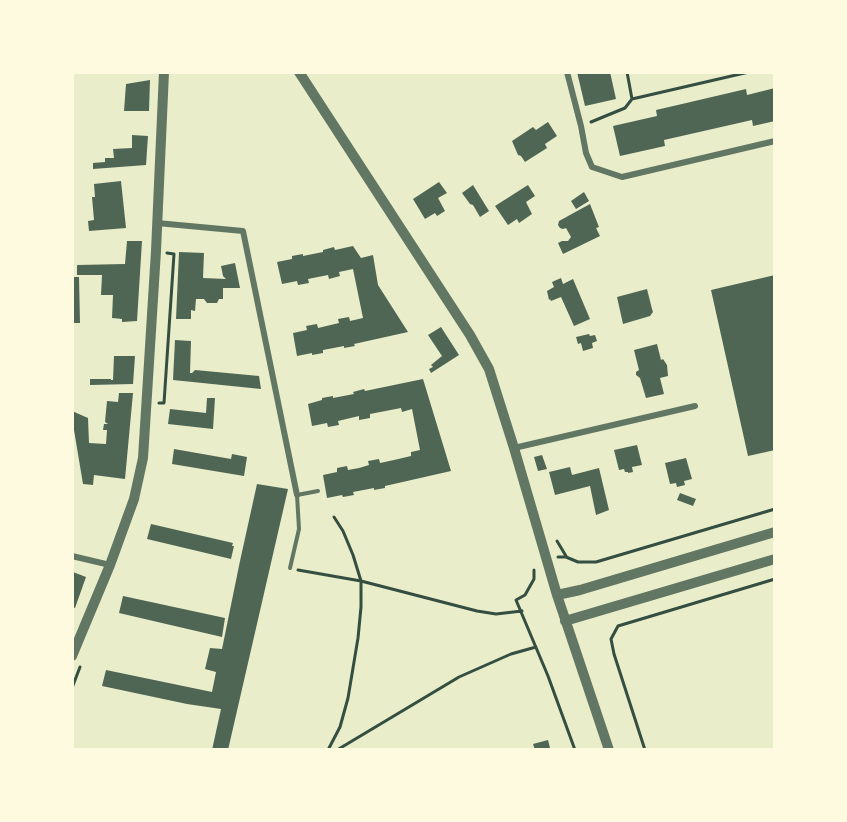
<!DOCTYPE html>
<html>
<head>
<meta charset="utf-8">
<style>
	body { margin:0 }
	#map { position:relative; width:847px; height:822px; overflow:hidden; background:#e9edc9; font-family:"Fira Sans",sans-serif }
	canvas { display:block }
	.frame { position:absolute; inset:0; border:74px solid #fefae0; pointer-events:none }
</style>
</head>
<body>
<div id="map">
<canvas width="847" height="822"></canvas>
<div class="frame"></div>
</div>
<script>
const context = document.querySelector('canvas').getContext('2d');
context.lineJoin = 'round';
function fill(path, color) {
  context.fillStyle = color;
  context.fill(path, 'evenodd');
}
function toPath(rows) {
  const path = new Path2D();
  for (const r of rows) {
    path.moveTo(r[0], r[1]);
    for (let i = 2; i < r.length; i += 2) path.lineTo(r[i], r[i + 1]);
  }
  return path;
}
function trace(path, color, width, dash) {
  context.strokeStyle = color;
  context.lineWidth = width;
  context.lineCap = dash ? 'butt' : 'round';
  context.setLineDash(dash || []);
  context.stroke(path);
}
fill(toPath([
	[577,72,610,72,616,99,585,106],
	[150,80,149,111,124,111,126,84],
	[775,88,775,121,753,126,752,120,664,140,665,146,620,156,613,126,657,116,656,110,682,104,746,89,747,95],
	[548,122,557,136,545,144,547,148,525,162,521,156,518,155,512,141,533,127,536,130],
	[132,135,148,136,146,165,93,169,93,163,105,162,105,158,114,158,113,149,132,148],
	[121,181,126,228,89,231,88,221,94,220,92,197,95,197,94,184],
	[439,182,447,193,438,198,445,211,437,216,435,213,425,219,413,199],
	[473,185,489,211,480,217,473,205,470,204,462,193],
	[528,185,535,196,526,202,532,214,519,223,517,219,508,225,495,206],
	[584,192,589,201,576,209,571,201],
	[590,204,599,227,596,228,600,236,563,254,558,243,562,241,568,241,571,237,566,228,563,229,560,228,558,225,559,221],
	[127,241,142,241,137,321,122,322,122,319,112,318,113,295,101,295,102,275,77,275,77,265,125,264],
	[353,246,361,258,373,255,378,285,408,332,354,344,355,346,344,348,344,346,323,350,323,353,312,355,312,353,297,356,293,333,307,330,306,326,317,324,318,328,339,323,338,319,349,317,350,321,363,318,353,269,339,272,340,276,329,279,328,275,308,279,309,283,298,285,297,281,282,284,277,262,292,259,292,256,303,254,303,256,323,252,323,250,334,247,335,250],
	[179,252,204,253,203,278,226,279,223,276,221,266,235,263,240,288,223,288,223,299,219,299,217,303,207,303,204,299,196,299,195,311,191,310,191,319,176,319],
	[775,275,775,450,748,456,711,290],
	[72,277,79,277,80,323,72,323],
	[561,278,563,284,573,279,590,319,574,326,561,297,551,301,550,299,549,300,547,291,554,287,552,282],
	[647,289,652,309,653,312,650,316,623,324,617,297],
	[441,327,459,355,431,373,429,369,433,367,431,365,442,356,428,335],
	[589,334,590,336,595,335,597,341,592,343,593,348,583,351,581,343,578,344,576,337],
	[175,340,191,341,190,373,192,373,195,370,259,376,261,389,173,380],
	[657,344,661,360,663,359,667,365,668,376,660,378,664,394,646,398,640,378,636,375,636,372,639,370,634,350],
	[114,356,135,356,133,384,90,385,90,379,111,379,111,380,113,380],
	[423,379,451,471,385,486,385,488,374,490,374,488,353,492,354,495,343,497,342,495,327,498,323,475,337,472,337,468,347,466,348,470,359,468,369,465,368,461,379,459,380,463,394,460,411,456,411,452,420,450,412,409,402,412,401,408,370,414,370,418,359,420,359,416,338,421,339,425,328,427,327,423,312,426,308,404,322,400,322,398,333,396,333,398,354,394,353,392,364,389,365,391],
	[119,393,133,393,125,479,94,475,93,485,83,484,72,418,72,411,88,418,89,443,106,444,107,430,103,430,104,424,108,424,105,422,107,401,118,402],
	[207,398,215,398,213,429,168,424,170,409,206,413],
	[637,445,642,465,632,467,633,472,628,473,628,472,625,472,624,469,619,470,614,450],
	[174,449,231,459,232,454,247,457,244,476,172,464],
	[542,455,547,469,538,471,534,457],
	[686,458,692,479,684,481,685,485,677,487,676,483,670,484,665,463],
	[570,467,572,475,599,468,609,510,596,515,590,486,555,495,549,472],
	[257,484,288,489,228,750,212,750,221,709,187,704,102,686,106,670,212,692,216,672,205,669,210,648,222,649,240,561],
	[680,493,696,499,693,506,677,500],
	[151,524,233,543,232,546,234,546,231,559,147,539],
	[73,572,86,577,75,608,72,607],
	[123,596,225,618,222,637,119,613],
	[548,740,550,748,542,750,535,750,533,744]
]), '#4f6655');
trace(toPath([
	[632,99,749,72],
	[591,122,625,108,632,99,627,72],
	[159,403,164,403,174,254,167,253],
	[557,541,566,556],
	[558,557,566,557,578,562,596,562,775,509],
	[298,570,361,581,477,611,496,614,522,611],
	[534,570,534,579,525,595,516,600,548,676,575,750],
	[72,688,80,667],
	[328,750,340,727,348,698,358,638,361,607,361,581,353,555,343,531,334,517],
	[337,750,459,677,511,654,536,647],
	[645,750,614,654,611,639,618,626,775,579]
]), '#344e41', 3);
trace(toPath([
	[290,568,299,529,297,495,318,491]
]), '#617663', 4);
trace(toPath([
	[567,72,581,126,586,153,592,167,622,177,775,141],
	[157,223,243,231,297,495],
	[514,448,695,406],
	[72,556,110,565]
]), '#617663', 6);
trace(toPath([
	[299,72,470,335,489,369,514,448,557,595,609,750],
	[557,595,580,590,775,532],
	[565,621,775,559],
	[72,656,110,565,134,499,143,458,156,251,164,72]
]), '#617663', 10);
</script>
</body>
</html>
